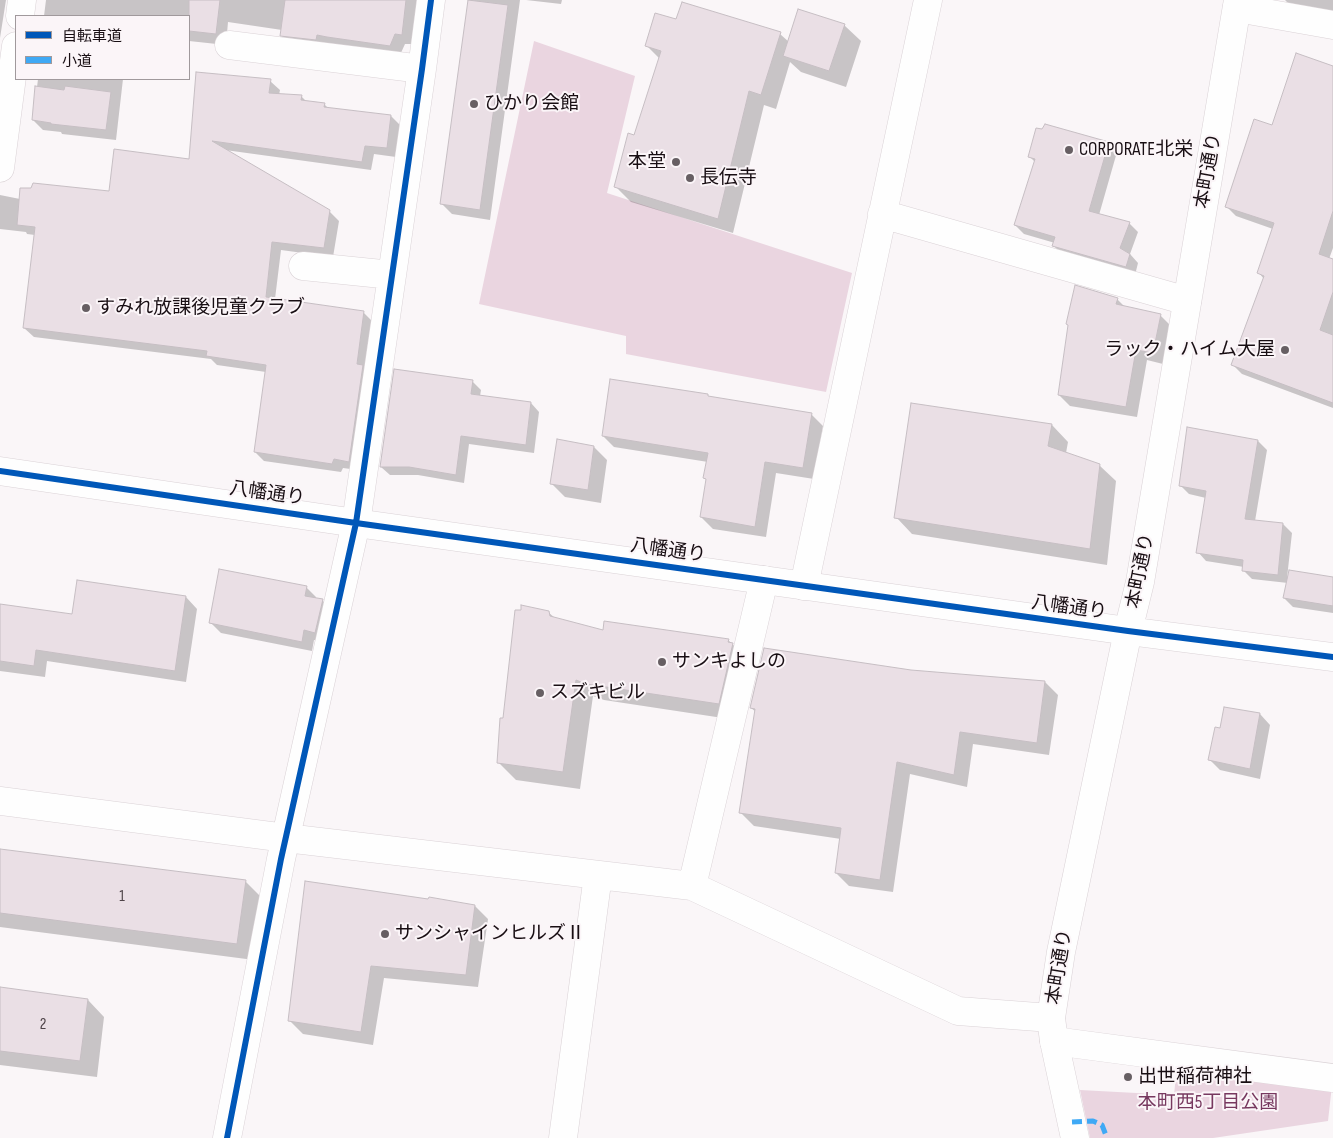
<!DOCTYPE html>
<html>
<head>
<meta charset="utf-8">
<style>
	body { margin:0 }
	#map { position:relative; width:1333px; height:1138px; overflow:hidden; background:#faf6f8; font-family:"Sofia Sans Condensed","Noto Sans JP",sans-serif }
	canvas { display:block }
	.legend { position:absolute; left:15px; top:15px; width:175px; height:65px; box-sizing:border-box; background:#fbf5f8; border:1px solid #a0999c; margin:0; padding:6px 9px; list-style:none; font-size:15px; color:#180e13 }
	.legend li { display:flex; align-items:center; gap:10px; height:25px }
	.legend b { width:25px; border:1px solid #a0999c }
</style>
</head>
<body>
<div id="map">
<canvas width="1333" height="1138"></canvas>
<ul class="legend">
<li><b style="height:6px;background:#0057b8"></b>自転車道</li>
<li><b style="height:6px;background:#3fa9f5"></b>小道</li>
</ul>
</div>
<script>
const context = document.querySelector('canvas').getContext('2d');
context.lineJoin = 'round';
function fill(path, color) {
  context.fillStyle = color;
  context.fill(path, 'evenodd');
}
function toPath(rows) {
  const path = new Path2D();
  for (const r of rows) {
    path.moveTo(r[0], r[1]);
    for (let i = 2; i < r.length; i += 2) path.lineTo(r[i], r[i + 1]);
  }
  return path;
}
function trace(path, color, width, dash) {
  context.strokeStyle = color;
  context.lineWidth = width;
  context.lineCap = dash ? 'butt' : 'round';
  context.setLineDash(dash || []);
  context.stroke(path);
}
function drawText(font, color, halo, rows, align = 'center') {
  context.font = font + ' "Sofia Sans Condensed","Noto Sans JP",sans-serif';
  context.lineWidth = 4;
  context.setLineDash([]);
  context.textBaseline = 'middle';
  context.strokeStyle = halo;
  context.fillStyle = color;
  for (const [text, x, y, turn = 0] of rows) {
    context.save();
    context.translate(x, y);
    context.rotate((+turn || 0) * Math.PI / 180);
    context.textAlign = isNaN(turn) ? turn : align;
    if (halo) context.strokeText(text, 0, 0);
    context.fillText(text, 0, 0);
    context.restore();
  }
}
fill(toPath([
	[534,41,635,76,607,193,852,273,826,392,626,354,626,336,479,304],
	[1177,1065,1332,1085,1328,1121,1213,1138,1090,1138,1080,1090,1174,1095]
]), '#ead5e0');
fill(toPath([
	[0,0,6,0,0,38],
	[46,0,417,0,412,44,405,44,400,55,291,45,281,35,282,30,228,22,226,45,189,41,189,16,44,16],
	[469,0,520,0,490,220,452,214,442,204],
	[526,0,562,0,561,4],
	[1285,0,1333,0,1333,16,1294,9],
	[677,21,780,34,789,42,844,25,861,41,846,87,801,72,790,62,776,109,764,105,733,233,631,202,616,187,635,137,660,59,646,45],
	[1333,67,1333,248,1329,259,1333,260,1333,408,1242,374,1232,364,1264,279,1259,273,1273,229,1236,216,1227,207,1272,127],
	[38,79,123,79,116,140,62,134,61,132,43,130,33,120],
	[270,81,280,90,279,95,301,96,307,102,324,104,328,108,391,116,400,125,396,157,374,154,371,170,225,150,329,211,339,221,333,257,281,250,275,299,363,312,372,321,358,470,343,468,341,472,264,461,255,452,266,372,217,365,211,359,34,337,24,328,35,235,27,234,26,232,0,229,0,195,20,199,110,192,191,160],
	[1108,143,1117,152,1099,215,1129,223,1138,232,1130,254,1138,263,1135,275,1062,255,1054,246,1055,243,1024,234,1015,225,1035,162,1030,157],
	[1117,299,1126,308,1160,315,1171,326,1163,364,1147,360,1137,417,1070,406,1059,395,1069,326],
	[472,381,481,390,480,396,531,403,539,412,534,453,469,444,464,483,418,475,390,475,381,467],
	[709,397,811,414,823,426,814,479,776,473,766,537,713,529,701,517,707,480,705,478,708,462,614,447,603,436],
	[1052,425,1068,442,1066,453,1099,465,1116,481,1107,565,912,534,896,517],
	[1188,428,1258,441,1267,450,1255,521,1283,524,1292,533,1287,578,1333,577,1333,613,1293,607,1284,598,1288,583,1252,579,1244,571,1244,567,1206,561,1198,552,1206,498,1189,494,1180,485],
	[558,441,594,447,607,460,601,503,565,497,552,484],
	[78,581,186,597,197,609,186,682,47,661,45,677,0,671,0,605,73,615],
	[306,587,316,597,316,599,322,600,333,611,326,643,314,640,312,651,221,633,210,622],
	[548,612,555,618,604,631,728,640,750,661,736,720,604,700,593,696,580,789,516,780,499,763,504,720],
	[1045,682,1058,695,1049,755,973,744,967,787,910,774,893,892,849,886,836,873,841,839,754,826,741,813,756,712,751,708],
	[1260,714,1270,725,1260,779,1220,770,1209,759,1221,730],
	[0,850,245,881,262,898,254,960,0,927],
	[306,882,475,906,488,919,478,987,384,978,373,1045,303,1034,290,1021],
	[0,989,88,1000,104,1017,97,1077,0,1065]
]), '#0003');
const building = toPath([
	[189,0,220,0,216,34,189,31,189,0],
	[285,0,406,0,402,35,395,34,390,46,327,37,317,35,316,40,280,36,285,0],
	[468,0,508,5,480,210,440,204,468,0],
	[682,2,781,32,761,95,749,91,718,219,614,187,628,133,634,135,661,51,645,46,655,13,676,19,682,2],
	[798,9,845,24,829,71,783,56,798,9],
	[1296,53,1333,66,1333,211,1319,254,1333,259,1333,292,1320,330,1333,335,1333,403,1231,365,1264,276,1257,273,1274,223,1225,207,1254,119,1272,125,1296,53],
	[196,72,271,79,269,93,302,95,301,100,325,103,324,107,391,115,387,148,365,146,362,162,212,141,330,210,324,248,272,242,266,297,364,311,357,364,363,365,349,462,334,459,332,464,254,452,266,365,206,356,207,351,23,328,35,227,17,225,20,188,31,188,33,183,109,191,114,149,189,159,196,72],
	[35,86,64,90,65,86,111,92,106,130,51,124,51,123,32,120,35,86],
	[1045,124,1109,142,1089,211,1130,222,1120,248,1130,254,1126,267,1052,246,1055,237,1014,225,1035,159,1028,157,1036,128,1042,129,1045,124],
	[1075,285,1118,298,1116,304,1161,314,1153,353,1136,350,1126,407,1058,395,1068,325,1066,324,1075,285],
	[394,369,473,380,471,394,531,402,526,445,461,436,456,475,409,467,380,467,394,369],
	[610,379,708,394,708,396,812,413,803,468,765,462,755,527,700,517,706,479,703,478,708,453,602,436,610,379],
	[911,403,1052,424,1048,446,1100,464,1090,549,894,518,911,403],
	[1187,427,1258,440,1245,519,1283,523,1278,575,1242,571,1243,560,1196,553,1206,491,1179,486,1187,427],
	[557,439,594,446,588,490,550,484,557,439],
	[219,569,307,586,305,596,323,599,315,633,304,630,302,642,209,623,219,569],
	[1289,570,1333,577,1333,606,1283,598,1289,570],
	[77,580,186,596,175,671,36,650,34,666,0,661,0,604,72,614,77,580],
	[521,605,549,611,550,616,603,630,604,621,729,639,728,642,733,643,719,704,586,684,576,680,563,772,497,763,500,718,503,718,515,610,521,610,521,605],
	[764,648,911,670,1045,681,1037,743,960,732,954,775,897,762,880,880,835,873,841,828,739,813,755,709,750,708,764,648],
	[1224,707,1260,713,1250,769,1208,760,1215,727,1220,728,1224,707],
	[0,849,246,880,237,944,0,913,0,849],
	[305,881,428,899,429,897,475,905,466,975,371,966,361,1032,288,1021,305,881],
	[0,987,88,999,80,1061,0,1051,0,987]
]);
fill(building, '#eadfe5');
trace(building, '#c6bec3', 1);
const minor = toPath([
	[1237,8,1333,25],
	[20,16,22,0],
	[229,45,422,69],
	[0,168,16,46],
	[882,214,1187,301],
	[303,266,392,275],
	[804,586,928,0],
	[0,801,286,838,692,886,958,1011,1051,1018],
	[692,886,764,580],
	[1054,1041,1333,1078],
	[227,1138,281,859,356,523,422,69,431,0],
	[563,1138,598,875]
]);
const major = toPath([
	[0,471,356,523,1128,631,1333,657],
	[1075,1138,1054,1041,1051,1018,1061,952,1128,631,1140,582,1238,0]
]);
trace(minor, '#dad2d6', 29);
trace(major, '#dad2d6', 29);
trace(minor, '#fefefe', 28);
trace(major, '#fefefe', 28);
trace(toPath([
	[1072,1122,1093,1121,1102,1125,1107,1138]
]), '#3fa9f5', 5, [10, 5]);
trace(toPath([
	[0,471,356,523,1128,631,1333,657],
	[227,1138,281,859,356,523,422,69,431,0]
]), '#0057b8', 6);
for (const [x, y, r, color] of [
	[474,104,5,"#675f63"],
	[1069,150,5,"#675f63"],
	[676,162,5,"#675f63"],
	[690,178,5,"#675f63"],
	[86,308,5,"#675f63"],
	[1285,350,5,"#675f63"],
	[662,662,5,"#675f63"],
	[540,693,5,"#675f63"],
	[385,934,5,"#675f63"],
	[1128,1077,5,"#675f63"]
]) {
  const dot = new Path2D();
  dot.arc(x, y, r, 0, 2 * Math.PI);
  context.fillStyle = color;
  context.fill(dot);
  trace(dot, '#fbf5f8', 2);
}
drawText('16px', '#4e4348', null, [
	["1",122,897],
	["2",43,1025]
]);
drawText('19px', '#180e13', '#fbf5f8', [
	["ひかり会館",484,104],
	["CORPORATE北栄",1079,150],
	["本堂",666,162,"right"],
	["長伝寺",700,178],
	["すみれ放課後児童クラブ",96,308],
	["ラック・ハイム大屋",1275,350,"right"],
	["サンキよしの",672,662],
	["スズキビル",550,693],
	["サンシャインヒルズⅡ",395,934],
	["出世稲荷神社",1138,1077]
], 'left');
drawText('19px', '#180e13', '#fbf5f8', [
	["本町通り",1209,171,-80],
	["八幡通り",267,494,8],
	["八幡通り",668,551,8],
	["本町通り",1141,571,-79],
	["八幡通り",1069,608,8],
	["本町通り",1060,967,-81]
]);
drawText('19px', '#77385f', '#fbf5f8', [
	["本町西5丁目公園",1208,1103]
]);
</script>
</body>
</html>
